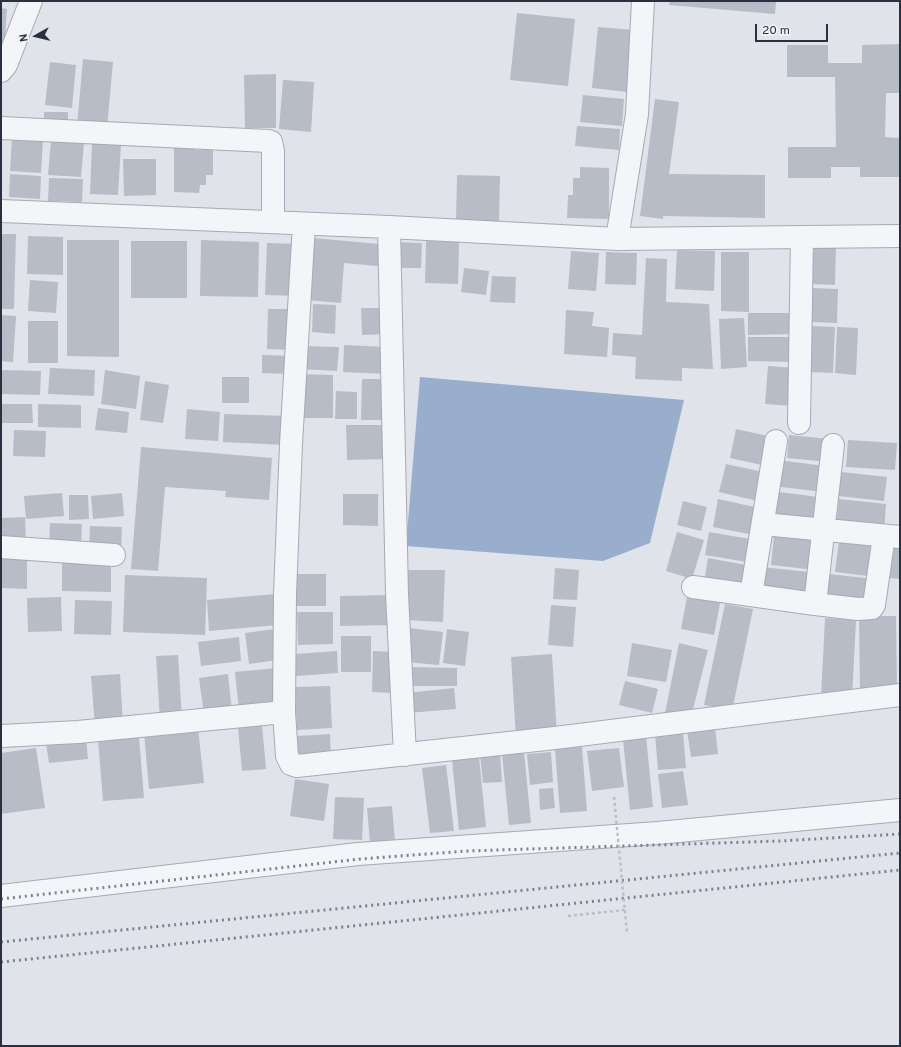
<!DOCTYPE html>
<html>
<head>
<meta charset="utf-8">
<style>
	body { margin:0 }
	#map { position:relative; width:901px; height:1047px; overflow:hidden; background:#e0e3ea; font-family:Overpass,sans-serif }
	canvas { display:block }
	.frame { position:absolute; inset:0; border:2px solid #283042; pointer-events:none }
	.north { position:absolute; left:16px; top:16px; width:40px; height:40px; -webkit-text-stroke:3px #f0f2f7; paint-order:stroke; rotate:262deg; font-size:11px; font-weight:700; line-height:16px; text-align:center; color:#283042 }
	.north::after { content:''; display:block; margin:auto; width:14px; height:18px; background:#283042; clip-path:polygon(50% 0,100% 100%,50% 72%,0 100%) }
	.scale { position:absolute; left:755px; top:24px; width:73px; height:18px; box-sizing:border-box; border:2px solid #283042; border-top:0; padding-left:5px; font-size:12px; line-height:14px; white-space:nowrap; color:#283042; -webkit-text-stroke:3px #f0f2f7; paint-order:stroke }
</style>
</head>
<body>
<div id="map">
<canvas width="901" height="1047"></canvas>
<div class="frame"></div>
<div class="north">N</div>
<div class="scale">20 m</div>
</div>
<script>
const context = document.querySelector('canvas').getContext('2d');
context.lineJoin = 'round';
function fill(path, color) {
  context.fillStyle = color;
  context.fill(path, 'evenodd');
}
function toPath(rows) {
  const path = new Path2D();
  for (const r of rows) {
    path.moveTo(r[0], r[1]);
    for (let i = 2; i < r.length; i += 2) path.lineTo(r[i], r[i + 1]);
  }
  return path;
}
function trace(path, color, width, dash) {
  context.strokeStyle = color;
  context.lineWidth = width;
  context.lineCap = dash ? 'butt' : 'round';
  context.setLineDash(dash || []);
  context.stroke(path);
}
fill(toPath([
	[420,377,684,400,650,543,603,561,406,546]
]), '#99aecc');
fill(toPath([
	[670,1,776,1,775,14,669,5],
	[1,8,7,9,3,67,1,67],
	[517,13,575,19,568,86,510,80],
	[598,27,634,30,627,92,592,88],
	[900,44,900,93,886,93,885,137,900,138,900,177,860,177,860,167,831,167,831,178,788,178,788,147,836,147,835,77,787,77,787,45,828,45,828,63,862,63,862,45],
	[83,59,113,62,107,128,77,126],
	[50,62,76,65,72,108,45,105],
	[276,74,276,128,245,128,244,75],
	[283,80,314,82,311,132,279,129],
	[583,95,624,99,622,126,580,122],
	[655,99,679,102,669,174,765,175,765,218,663,216,663,219,640,216],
	[44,112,68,112,68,127,44,127],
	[577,126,620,129,619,150,575,146],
	[12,138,43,140,41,173,10,171],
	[51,141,84,143,81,177,48,175],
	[92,143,121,145,118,195,90,194],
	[174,143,195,143,195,150,213,150,213,175,206,175,206,185,200,185,199,193,174,192],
	[123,159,156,159,156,195,124,196],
	[580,167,609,168,609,219,567,218,568,195,573,195,573,178,580,178],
	[10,174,41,176,40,199,9,197],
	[457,175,500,176,499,223,456,222],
	[49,178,83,179,82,202,48,201],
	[1,234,16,234,14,309,1,309],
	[28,236,63,237,63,275,27,274],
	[313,238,380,244,378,266,344,263,341,303,307,300],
	[67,240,119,240,119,357,67,356],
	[201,240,259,242,258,297,200,296],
	[131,241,187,241,187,298,131,298],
	[426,241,459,242,458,284,425,283],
	[392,242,422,243,421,268,392,268],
	[267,243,300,244,297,296,265,295],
	[814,245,836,245,835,285,812,284],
	[677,250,715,251,714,291,675,289],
	[571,251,599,253,596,291,568,289],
	[606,252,637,253,636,285,605,284],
	[721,252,749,252,749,312,721,311],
	[646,258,667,259,666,302,709,304,713,369,682,368,682,381,635,379,636,357,612,355,613,333,642,335],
	[464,268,489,271,486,295,461,292],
	[492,276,516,277,515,303,490,302],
	[30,280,58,282,56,313,28,311],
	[812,288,838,289,837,323,811,322],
	[313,304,336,305,335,334,312,332],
	[361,308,385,308,386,334,362,335],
	[268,309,293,309,292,350,267,349],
	[566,310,594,312,592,326,609,328,607,357,564,354],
	[748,313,796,313,797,334,748,335],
	[1,315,16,316,13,362,1,361],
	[744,318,747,367,721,369,719,319],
	[28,321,58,321,58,363,28,363],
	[810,326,835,327,833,373,809,372],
	[837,327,858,328,856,375,835,373],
	[748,337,795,337,795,362,748,361],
	[344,345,389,347,388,374,343,372],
	[300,346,339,347,337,371,299,369],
	[262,355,292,356,291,374,262,373],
	[768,366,795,368,792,406,765,404],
	[50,368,95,370,94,396,48,394],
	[1,370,41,371,40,395,1,394],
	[105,370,140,376,136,409,101,404],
	[300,374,333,375,333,418,299,418],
	[222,377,249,377,249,403,222,403],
	[362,379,389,379,388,420,361,420],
	[145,381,169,385,163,423,140,420],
	[336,391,357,392,357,419,335,419],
	[1,404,32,404,33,423,1,423],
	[38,404,81,405,81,428,38,427],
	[98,408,129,412,127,433,95,430],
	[187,409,220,412,218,441,185,439],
	[224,414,286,416,285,445,223,442],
	[346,425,389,425,389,459,347,460],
	[736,429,772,437,766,466,730,458],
	[14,430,46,431,45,457,13,456],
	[789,435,830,439,828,462,787,458],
	[848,440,897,443,895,470,846,467],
	[141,447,272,458,269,500,225,497,226,491,165,487,158,571,131,569],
	[776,460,826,466,823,492,773,486],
	[726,464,768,473,762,502,719,492],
	[841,472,887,477,884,501,838,496],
	[779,492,826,498,822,527,775,521],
	[62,493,64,516,26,519,24,496],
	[122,493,124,516,93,519,91,496],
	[343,494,378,494,378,526,343,525],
	[69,495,88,495,89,519,69,520],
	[718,499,764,509,759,536,713,527],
	[839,499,886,504,884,532,836,527],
	[683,501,707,507,701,531,677,525],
	[25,517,26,542,1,544,1,518],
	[50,523,82,524,81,549,49,548],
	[90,526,122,527,121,552,89,551],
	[677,532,704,540,692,579,666,571],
	[709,532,756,540,753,563,705,555],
	[774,535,818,541,815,570,771,565],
	[839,541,880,546,876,577,835,572],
	[891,546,900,547,900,579,890,578],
	[1,554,27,554,27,589,1,588],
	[62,557,111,558,111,592,62,591],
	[708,558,752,566,747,591,704,583],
	[762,567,809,572,807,597,759,592],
	[555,568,579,570,577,600,553,599],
	[408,570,445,570,443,622,406,620],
	[289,574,326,574,326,606,290,606],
	[829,574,874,579,871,607,826,603],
	[125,575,207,578,205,635,123,632],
	[688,592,721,598,714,635,681,629],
	[275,594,278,625,209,631,207,600],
	[393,595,393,625,340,626,340,596],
	[61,597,62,631,28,632,27,598],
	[75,600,112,601,111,635,74,634],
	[725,604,753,609,732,711,704,705],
	[551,605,576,607,573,647,548,645],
	[297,612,333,612,333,644,298,645],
	[859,616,896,616,897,690,860,690],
	[825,618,856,620,852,699,821,698],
	[409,628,443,632,439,665,406,662],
	[275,629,278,660,249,664,245,633],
	[447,629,469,632,465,666,443,663],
	[341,636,371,636,371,672,341,672],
	[239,637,241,661,201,666,198,642],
	[632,643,672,650,666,682,627,676],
	[679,643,708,650,692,713,665,713],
	[337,651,338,673,296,676,295,654],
	[373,651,394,652,393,693,372,692],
	[552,654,557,736,516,738,511,657],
	[178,655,182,719,160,720,156,656],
	[408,667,457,668,457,686,408,686],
	[276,668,280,706,239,711,235,672],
	[120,674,123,725,95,727,91,676],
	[228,674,232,712,204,715,199,678],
	[625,681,658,689,652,713,619,705],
	[330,686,332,728,297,730,295,687],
	[454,688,456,709,408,713,406,693],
	[262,725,266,769,242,771,238,727],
	[715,727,718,754,691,757,687,730],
	[198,728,204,783,149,789,144,733],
	[683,731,686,768,658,770,655,734],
	[330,734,331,759,298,760,297,736],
	[646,736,653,807,630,810,623,739],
	[139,737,144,798,103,801,98,740],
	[86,739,88,759,49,763,46,744],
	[582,747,587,811,560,813,555,749],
	[36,748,45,808,1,814,1,753],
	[619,748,624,787,592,791,587,751],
	[524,752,531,823,509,825,502,754],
	[551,752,553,782,530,785,527,754],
	[500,753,502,782,483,783,480,755],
	[479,757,486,827,459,830,452,760],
	[446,765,454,831,430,833,422,768],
	[683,771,688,805,662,808,658,774],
	[295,779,329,784,324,821,290,816],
	[553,788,555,808,540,810,539,789],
	[335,797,364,798,362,840,333,839],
	[392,806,395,841,370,843,367,808]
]), '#b7bcc7');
const street = toPath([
	[1,71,6,65,31,1],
	[1,128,268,141,271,142,273,151,273,222],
	[1,211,389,227,617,239,900,236],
	[304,224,291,444,285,594,284,712,287,756,291,764,297,766,555,738,900,695],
	[389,227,397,594,405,755],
	[617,239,637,114,643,1],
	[799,423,802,237],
	[763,524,900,537],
	[1,547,114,555],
	[693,587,815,604,858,609,872,608,874,605,884,536],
	[751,595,776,441],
	[815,604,833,445],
	[1,736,78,732,284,712],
	[1,896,358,854,658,833,900,810]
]);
trace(street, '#a5aab4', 24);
trace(toPath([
	[568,916,625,910]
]), '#babec5', 2.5, [3, 3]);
trace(street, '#f3f5f8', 22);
trace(toPath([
	[1,899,360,859,467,851,780,841,900,834],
	[1,942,900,853],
	[1,962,900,870]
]), '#798194', 3, [2, 4]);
trace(toPath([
	[614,797,627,933]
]), '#babec5', 2.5, [3, 3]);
</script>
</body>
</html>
